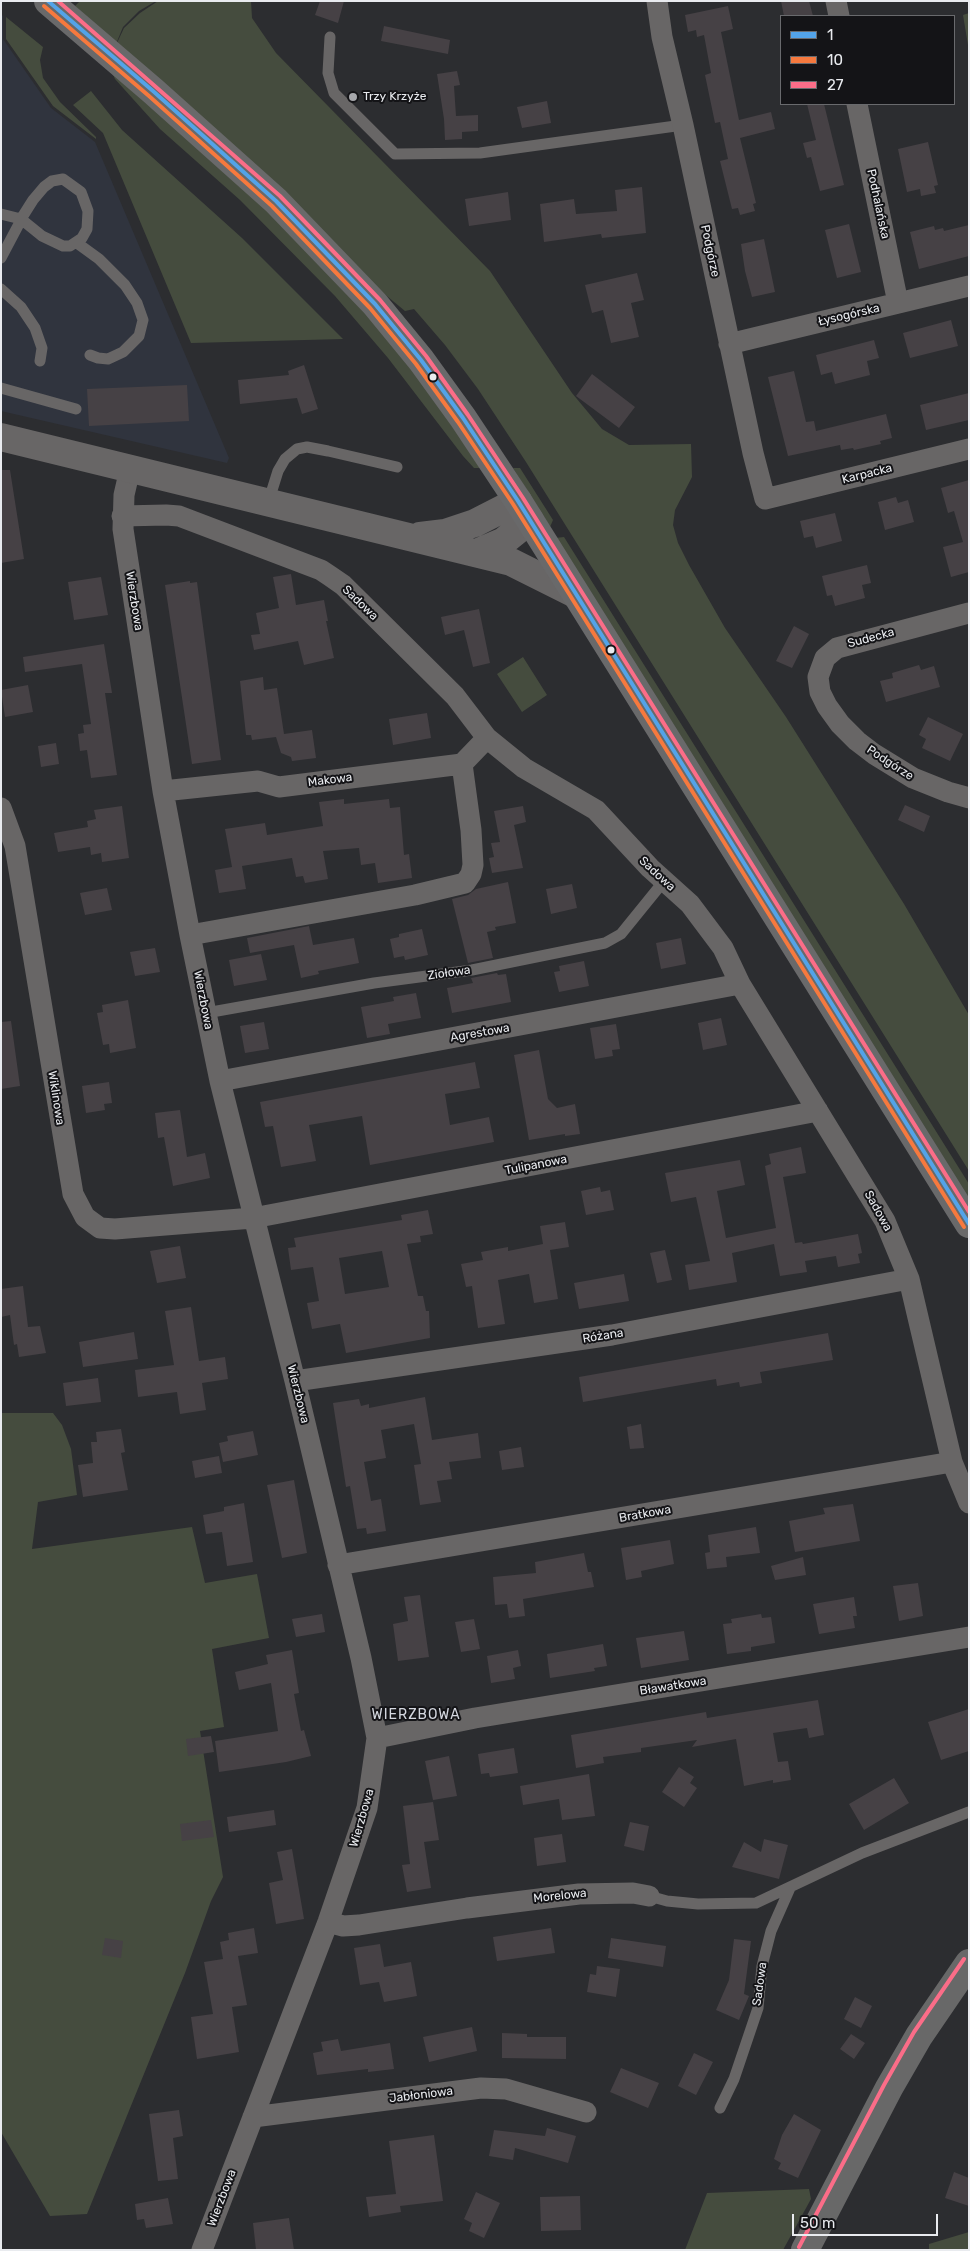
<!DOCTYPE html>
<html>
<head>
<meta charset="utf-8">
<style>
	body { margin:0 }
	#map { position:relative; width:970px; height:2251px; overflow:hidden; background:#2c2d30; font-family:Rubik,sans-serif }
	canvas { display:block }
	.frame { position:absolute; inset:0; border:2px solid #e9ebef; pointer-events:none }
	.legend { position:absolute; left:780px; top:15px; width:175px; height:90px; box-sizing:border-box; background:#141417; border:1px solid #696a6d; margin:0; padding:6px 9px; list-style:none; font-size:15px; color:#e9ebef }
	.legend li { display:flex; align-items:center; gap:10px; height:25px }
	.legend b { width:25px; border:1px solid #696a6d }
	.scale { position:absolute; left:792px; top:2214px; width:146px; height:22px; box-sizing:border-box; border:2px solid #e9ebef; border-top:0; padding-left:6px; font-size:15px; line-height:18px; white-space:nowrap; color:#e9ebef; -webkit-text-stroke:4px #141417; paint-order:stroke }
</style>
</head>
<body>
<div id="map">
<canvas width="970" height="2251"></canvas>
<div class="frame"></div>
<ul class="legend">
<li><b style="height:6px;background:#53a3e8"></b>1</li>
<li><b style="height:6px;background:#f6793e"></b>10</li>
<li><b style="height:6px;background:#fb6d88"></b>27</li>
</ul>
<div class="scale">50 m</div>
</div>
<script>
const context = document.querySelector('canvas').getContext('2d');
context.lineJoin = 'round';
function fill(path, color) {
  context.fillStyle = color;
  context.fill(path, 'evenodd');
}
function toPath(rows) {
  const path = new Path2D();
  for (const r of rows) {
    path.moveTo(r[0], r[1]);
    for (let i = 2; i < r.length; i += 2) path.lineTo(r[i], r[i + 1]);
  }
  return path;
}
function trace(path, color, width, dash) {
  context.strokeStyle = color;
  context.lineWidth = width;
  context.lineCap = dash ? 'butt' : 'round';
  context.setLineDash(dash || []);
  context.stroke(path);
}
function drawText(font, color, halo, rows, align = 'center') {
  context.font = font + ' Rubik,sans-serif';
  context.lineWidth = 4;
  context.setLineDash([]);
  context.textBaseline = 'middle';
  context.strokeStyle = halo;
  context.fillStyle = color;
  for (const [text, x, y, turn = 0] of rows) {
    context.save();
    context.translate(x, y);
    context.rotate((+turn || 0) * Math.PI / 180);
    context.textAlign = isNaN(turn) ? turn : align;
    if (halo) context.strokeText(text, 0, 0);
    context.fillText(text, 0, 0);
    context.restore();
  }
}
fill(toPath([
	[1,14,3,16,3,39,51,108,95,142,229,458,227,463,1,411]
]), '#30343e');
fill(toPath([
	[80,1,156,1,139,11,123,27,116,44,75,6],
	[158,1,251,1,252,18,276,53,490,271,572,393,602,429,629,445,691,444,692,477,675,510,673,525,678,543,689,565,725,628,786,717,904,904,969,1015,969,1171,526,462,478,389,445,345,414,309,405,311,365,278,116,45,124,28,140,13],
	[969,13,969,51,963,15],
	[6,17,43,47,40,60,43,78,60,102,96,137,96,139,53,106,6,39],
	[111,70,258,199,366,312,429,387,483,468,474,468,463,456,388,358,335,296,240,200,160,129,115,79],
	[91,91,122,130,242,238,343,339,191,343,103,133,73,105],
	[513,468,520,468,553,520,550,527],
	[564,537,969,1184,969,1200,555,538],
	[523,657,547,695,522,712,497,674],
	[1,1413,53,1413,62,1425,71,1449,77,1495,38,1502,32,1549,192,1527,205,1583,257,1574,269,1638,212,1649,224,1727,200,1731,223,1877,211,1901,185,1973,87,2214,50,2216,1,2132],
	[809,2189,811,2199,783,2250,685,2250,707,2193],
	[969,2232,969,2250,929,2250,929,2244]
]), '#454c3e');
fill(toPath([
	[320,1,344,1,338,23,315,15],
	[781,1,809,1,813,16,784,16],
	[728,6,733,29,721,32,739,120,771,112,775,129,740,138,756,203,753,204,755,211,740,215,738,208,732,209,720,161,728,159,720,122,715,123,705,75,711,73,704,35,697,37,696,30,688,32,685,15],
	[384,26,450,40,448,54,381,41],
	[457,71,460,85,454,86,456,116,478,115,478,131,462,132,462,139,445,140,444,119,437,74],
	[547,101,551,123,522,128,517,107],
	[807,104,824,104,844,185,820,191,811,157,807,158,803,143,816,140],
	[928,142,938,185,934,186,936,193,921,196,920,189,907,192,898,149],
	[642,187,646,233,602,238,601,234,544,242,540,204,574,199,576,214,617,211,615,190],
	[508,192,511,220,469,226,465,199],
	[849,224,861,272,837,278,825,230],
	[969,225,969,256,919,269,910,232,934,226,935,230,943,228,944,231],
	[764,239,775,292,752,297,745,271,741,244],
	[637,273,644,300,631,303,639,337,611,343,603,310,592,313,585,285],
	[951,320,958,346,910,358,903,333],
	[874,340,879,358,867,361,870,375,835,384,832,372,821,375,816,355],
	[304,365,318,409,302,414,297,398,240,404,238,380,289,375,288,371],
	[794,371,806,422,814,421,816,431,886,414,892,438,880,441,881,444,854,450,853,448,841,450,840,445,788,456,768,377],
	[592,374,635,407,619,428,576,396],
	[187,385,189,421,89,426,87,389],
	[969,393,969,420,926,430,920,405],
	[1,470,10,470,24,559,1,563],
	[969,480,969,572,951,577,943,547,963,542,954,511,948,513,941,488],
	[896,497,898,503,908,500,914,522,885,530,878,502],
	[835,513,842,541,816,548,813,536,804,538,800,521],
	[867,565,871,583,862,585,865,598,835,606,832,595,827,596,822,576],
	[291,574,296,605,324,600,328,621,326,621,334,658,304,665,298,641,254,650,251,635,260,634,256,613,279,608,273,577],
	[101,577,108,615,74,620,68,582],
	[190,581,190,583,197,582,221,760,192,764,165,585],
	[479,609,490,663,473,667,464,630,445,635,441,617],
	[794,626,809,634,792,668,776,661],
	[104,644,112,693,105,693,117,775,91,778,87,750,80,751,78,734,84,733,83,725,91,724,82,664,25,672,23,657],
	[919,665,921,670,934,666,940,687,886,702,880,681,893,678,892,673],
	[263,677,264,690,277,688,284,734,312,730,316,758,292,761,291,757,281,753,276,737,252,740,251,735,246,735,240,681],
	[28,685,33,712,5,717,1,690],
	[427,713,431,738,393,745,389,719],
	[928,717,963,734,950,761,922,748,926,739,919,735],
	[56,743,59,764,41,767,38,746],
	[344,799,344,804,389,799,390,808,400,807,404,855,409,854,412,878,378,883,375,863,361,865,359,848,323,851,328,879,305,883,303,876,296,877,292,858,242,866,246,889,219,893,215,870,232,867,225,829,265,823,267,835,323,826,319,802],
	[905,805,930,816,924,832,898,820],
	[122,806,129,858,102,862,101,853,91,855,90,847,58,852,54,833,88,827,87,821,96,819,94,810],
	[523,806,526,822,514,825,523,868,492,873,489,858,494,857,491,843,500,842,494,811],
	[508,882,516,923,495,927,496,930,487,932,493,958,468,963,452,899,468,895,476,889],
	[572,884,577,908,551,914,546,889],
	[107,888,112,910,85,915,80,893],
	[309,926,313,945,354,938,359,963,318,971,319,974,301,978,294,945,250,953,247,938],
	[422,929,428,955,405,960,404,956,394,958,390,939,399,937,399,934],
	[681,938,686,964,661,969,656,943],
	[155,948,160,972,135,976,130,952],
	[261,954,267,980,234,986,229,960],
	[584,961,589,986,559,992,554,972,560,971,559,966],
	[497,973,498,975,506,974,511,1002,452,1013,447,988,473,983,471,978],
	[416,993,421,1018,388,1024,390,1034,367,1038,361,1007,394,1001,393,997],
	[128,1000,136,1048,110,1053,109,1044,103,1045,97,1013,103,1012,102,1005],
	[721,1018,727,1045,703,1050,698,1023],
	[11,1021,20,1086,1,1089,1,1022],
	[264,1022,269,1049,245,1053,240,1026],
	[616,1024,620,1049,612,1050,613,1056,595,1059,590,1028],
	[539,1050,548,1099,557,1108,575,1104,580,1134,565,1136,565,1134,529,1140,514,1055],
	[475,1062,480,1088,445,1094,450,1125,489,1117,494,1142,370,1165,362,1116,309,1125,316,1161,281,1167,273,1126,265,1127,260,1102],
	[109,1082,112,1103,104,1104,105,1110,86,1113,82,1086],
	[180,1110,187,1157,205,1153,210,1178,173,1186,164,1137,158,1138,155,1113],
	[801,1147,806,1173,783,1177,795,1243,802,1242,803,1244,858,1234,862,1253,858,1254,860,1263,838,1267,836,1256,805,1261,807,1272,780,1276,774,1244,732,1253,737,1282,689,1290,685,1265,710,1261,696,1197,671,1202,665,1173,740,1160,745,1185,717,1191,726,1238,776,1228,765,1166,771,1164,769,1154],
	[600,1187,601,1192,610,1190,614,1210,586,1215,581,1191],
	[428,1210,433,1234,420,1236,421,1242,407,1244,418,1296,423,1296,426,1311,429,1311,430,1338,346,1353,340,1324,312,1329,307,1303,319,1301,313,1267,291,1270,288,1248,296,1247,294,1238,402,1220,401,1215],
	[382,1251,389,1287,345,1294,339,1258],
	[565,1222,569,1247,550,1250,558,1299,534,1303,529,1274,498,1280,505,1324,478,1328,472,1286,466,1287,461,1264,483,1260,481,1252,508,1247,508,1251,543,1244,540,1226],
	[180,1246,186,1278,157,1283,150,1251],
	[665,1250,672,1280,657,1283,650,1253],
	[624,1274,629,1301,579,1309,574,1283],
	[23,1286,28,1327,40,1326,46,1353,19,1357,17,1344,14,1345,10,1315,1,1317,1,1289],
	[191,1307,199,1361,225,1357,228,1379,202,1383,206,1410,180,1414,177,1392,138,1397,135,1370,174,1365,165,1311],
	[134,1332,138,1359,83,1367,79,1342],
	[828,1333,833,1360,760,1372,762,1383,740,1387,739,1382,717,1386,716,1379,583,1402,579,1377],
	[98,1378,101,1402,66,1406,63,1383],
	[425,1397,432,1440,478,1433,481,1458,449,1462,452,1479,437,1481,441,1502,420,1505,414,1465,421,1464,414,1424,381,1430,386,1458,364,1462,371,1501,381,1499,386,1531,367,1534,366,1528,357,1529,350,1486,346,1487,333,1403,359,1399,361,1406,369,1404,369,1408],
	[641,1424,644,1448,630,1449,627,1427],
	[121,1429,125,1452,121,1453,128,1490,83,1497,78,1465,93,1463,91,1442,97,1442,96,1432],
	[253,1431,258,1455,223,1462,219,1443,228,1441,227,1436],
	[521,1447,524,1467,502,1470,499,1451],
	[219,1456,222,1473,195,1478,192,1461],
	[294,1480,307,1553,282,1558,267,1485],
	[244,1503,253,1562,227,1566,222,1532,206,1534,203,1515,224,1511,224,1507],
	[853,1504,860,1541,795,1552,789,1521,825,1514,823,1508],
	[756,1527,760,1553,726,1557,727,1567,707,1569,705,1553,710,1552,708,1535],
	[670,1540,674,1564,641,1571,642,1577,626,1580,621,1548],
	[584,1553,588,1572,591,1572,594,1587,523,1599,525,1616,509,1618,507,1604,495,1605,493,1577,536,1573,535,1562],
	[803,1557,806,1575,775,1580,771,1566],
	[918,1583,923,1616,899,1621,893,1586],
	[420,1595,429,1657,398,1661,393,1624,408,1621,404,1597],
	[854,1597,857,1616,853,1616,855,1628,819,1634,813,1604],
	[322,1614,325,1632,296,1637,292,1619],
	[761,1614,762,1618,771,1617,775,1643,751,1647,751,1651,727,1654,723,1624,732,1623,731,1619],
	[474,1619,480,1649,461,1652,455,1622],
	[684,1631,689,1660,641,1668,636,1638],
	[603,1644,607,1666,594,1668,595,1671,550,1678,547,1654],
	[292,1650,299,1693,294,1694,301,1731,304,1730,311,1756,286,1762,219,1772,215,1741,278,1731,271,1683,239,1690,235,1672,268,1664,266,1655],
	[518,1650,521,1666,513,1668,515,1679,491,1683,487,1656],
	[818,1700,824,1735,809,1738,807,1728,773,1733,778,1762,788,1761,791,1780,773,1783,773,1780,744,1786,736,1739,692,1747,697,1740,641,1748,641,1752,603,1757,604,1763,576,1768,571,1735,706,1712,707,1718],
	[969,1709,969,1751,941,1760,928,1722],
	[211,1736,214,1752,188,1756,186,1739],
	[514,1748,518,1773,490,1777,489,1773,481,1774,478,1754],
	[449,1756,457,1796,433,1800,425,1761],
	[679,1767,694,1777,690,1783,697,1788,684,1807,662,1792],
	[589,1774,595,1816,562,1820,559,1799,523,1805,520,1786],
	[894,1778,909,1803,864,1830,849,1804],
	[433,1802,439,1840,424,1842,431,1888,407,1892,402,1865,410,1864,403,1806],
	[274,1810,276,1825,229,1832,227,1817],
	[211,1820,214,1837,182,1841,180,1824],
	[630,1822,649,1826,644,1851,624,1846],
	[562,1834,566,1862,537,1866,534,1838],
	[764,1839,788,1845,779,1879,732,1867,744,1842,761,1852],
	[292,1849,304,1919,276,1924,269,1883,283,1880,277,1852],
	[254,1928,258,1953,238,1956,247,2005,232,2007,239,2052,197,2059,191,2017,213,2014,204,1962,223,1959,220,1942,229,1940,228,1933],
	[551,1928,555,1953,497,1961,493,1937],
	[105,1938,123,1941,121,1958,102,1955],
	[611,1938,666,1946,663,1967,608,1958],
	[734,1939,751,1941,744,1994,749,1996,739,2020,716,2010,729,1980],
	[380,1944,384,1967,411,1962,417,1996,384,2002,379,1982,360,1985,354,1948],
	[597,1966,620,1969,616,1997,587,1992,590,1974,596,1975],
	[855,1997,872,2006,861,2028,844,2019],
	[472,2027,477,2051,429,2062,423,2037],
	[502,2033,527,2034,527,2037,566,2037,566,2059,502,2058],
	[851,2034,865,2043,854,2059,840,2049],
	[338,2039,341,2051,390,2043,394,2069,368,2072,368,2069,317,2075,313,2053,323,2051,321,2042],
	[694,2053,713,2062,696,2095,678,2086],
	[621,2068,659,2083,648,2108,610,2092],
	[179,2110,183,2136,173,2138,178,2179,158,2181,149,2114],
	[794,2114,821,2130,798,2178,778,2169,781,2163,774,2159,782,2135],
	[547,2128,576,2136,568,2163,515,2148,513,2160,489,2156,494,2130,545,2136],
	[434,2135,443,2201,400,2206,401,2212,369,2217,366,2197,396,2194,389,2141],
	[954,2172,969,2178,969,2206,945,2198],
	[476,2192,500,2203,484,2238,469,2231,472,2223,464,2219],
	[580,2196,581,2230,541,2231,540,2197],
	[168,2198,173,2224,146,2228,144,2219,137,2220,135,2204],
	[289,2218,294,2250,256,2250,253,2223]
]), '#464145');
trace(toPath([
	[330,37,328,73,334,93,395,154,480,153,683,125],
	[1,214,21,219,42,236,63,246,70,246,82,238,87,229,88,211,81,192,63,179,52,181,44,187,33,200,21,219,20,222,1,258],
	[77,243,99,259,125,285,137,303,143,320,139,336,123,352,108,359,98,358,90,355],
	[1,289,21,307,35,328,42,348,40,361],
	[1,388,76,409],
	[268,503,278,471,285,459,297,449,307,447,328,451,397,467],
	[206,1013,374,983,472,970,605,943,621,934,664,881],
	[649,1896,667,1901,698,1904,756,1903,862,1853,969,1812],
	[720,2108,734,2079,758,2008,762,1966,771,1931,790,1888]
]), '#686666', 11);
trace(toPath([
	[657,1,662,37,683,125,753,453,765,499,969,449],
	[836,1,839,16],
	[857,104,898,303],
	[729,344,969,286],
	[130,469,124,495,123,529,163,791,190,935,220,1081,295,1381,361,1658,377,1738,367,1808,328,1922,202,2250],
	[122,516,166,515,179,516,321,570,330,576,343,585,455,696,487,738,524,768,596,810,650,868,690,904,723,948,740,984,885,1221,909,1279,952,1462,969,1503],
	[969,613,837,648,825,658,818,677,820,692,827,706,840,724,857,741,874,754,913,778,948,792,969,798],
	[163,791,258,781,279,787,462,764,487,738],
	[1,808,15,846,73,1194,85,1217,100,1228,115,1229,253,1218,818,1111],
	[190,935,415,895,465,883,471,874,473,865,471,830,462,764],
	[220,1081,740,984],
	[295,1381,612,1335,909,1279],
	[338,1565,952,1462],
	[377,1738,475,1718,969,1637],
	[328,1922,343,1926,359,1925,467,1908,579,1894,633,1893,649,1896],
	[253,2117,481,2088,506,2089,586,2112]
]), '#686666', 21);
trace(toPath([
	[1,437,511,562,575,594],
	[420,536,445,533,475,523,518,501],
	[476,553,504,541,530,520]
]), '#686666', 28);
trace(toPath([
	[48,1,153,91,276,201,375,304,421,360,463,418,518,501,969,1224]
]), '#69696a', 28);
trace(toPath([
	[805,2250,889,2088,919,2036,969,1963]
]), '#686868', 28);
trace(toPath([
	[48,1,153,91,276,201,375,304,421,360,463,418,518,501,969,1224]
]), '#53a3e8', 4);
trace(toPath([
	[44,6,149,96,272,206,370,308,416,364,458,422,513,504,964,1227]
]), '#f6793e', 4);
trace(toPath([
	[58,1,280,196,380,300,426,356,468,415,523,498,969,1212],
	[799,2247,884,2085,914,2032,964,1959]
]), '#fb6d88', 4);
for (const [x, y, r, color] of [
	[353,97,5,"#a7a8ac"],
	[433,377,4.5,"#e9ebef"],
	[611,650,4.5,"#e9ebef"]
]) {
  const dot = new Path2D();
  dot.arc(x, y, r, 0, 2 * Math.PI);
  context.fillStyle = color;
  context.fill(dot);
  trace(dot, '#141417', 2);
}
drawText('12px', '#e9ebef', '#141417', [
	["Trzy Krzyże",363,97]
], 'left');
drawText('12px', '#e9ebef', '#141417', [
	["Podhalańska",878,204,78],
	["Podgórze",710,251,78],
	["Łysogórska",849,315,-13],
	["Karpacka",867,474,-14],
	["Wierzbowa",134,601,81],
	["Sadowa",360,603,44],
	["Sudecka",871,638,-15],
	["Podgórze",890,763,33],
	["Makowa",330,780,-7],
	["Sadowa",657,874,43],
	["Ziołowa",449,973,-8],
	["Wierzbowa",203,1000,79],
	["Agrestowa",480,1033,-10],
	["Wiklinowa",56,1098,81],
	["Tulipanowa",536,1165,-11],
	["Sadowa",878,1211,61],
	["Różana",603,1336,-9],
	["Wierzbowa",298,1394,76],
	["Bratkowa",645,1514,-10],
	["Bławatkowa",673,1686,-9],
	["Wierzbowa",362,1818,-74],
	["Morelowa",560,1896,-6],
	["Sadowa",760,1984,-82],
	["Jabłoniowa",421,2095,-7],
	["Wierzbowa",222,2198,-69]
]);
context.letterSpacing = '1px';
drawText('14px', '#d4d7df', '#141417', [
	["WIERZBOWA",416,1715]
]);
context.letterSpacing = '0px';
</script>
</body>
</html>
